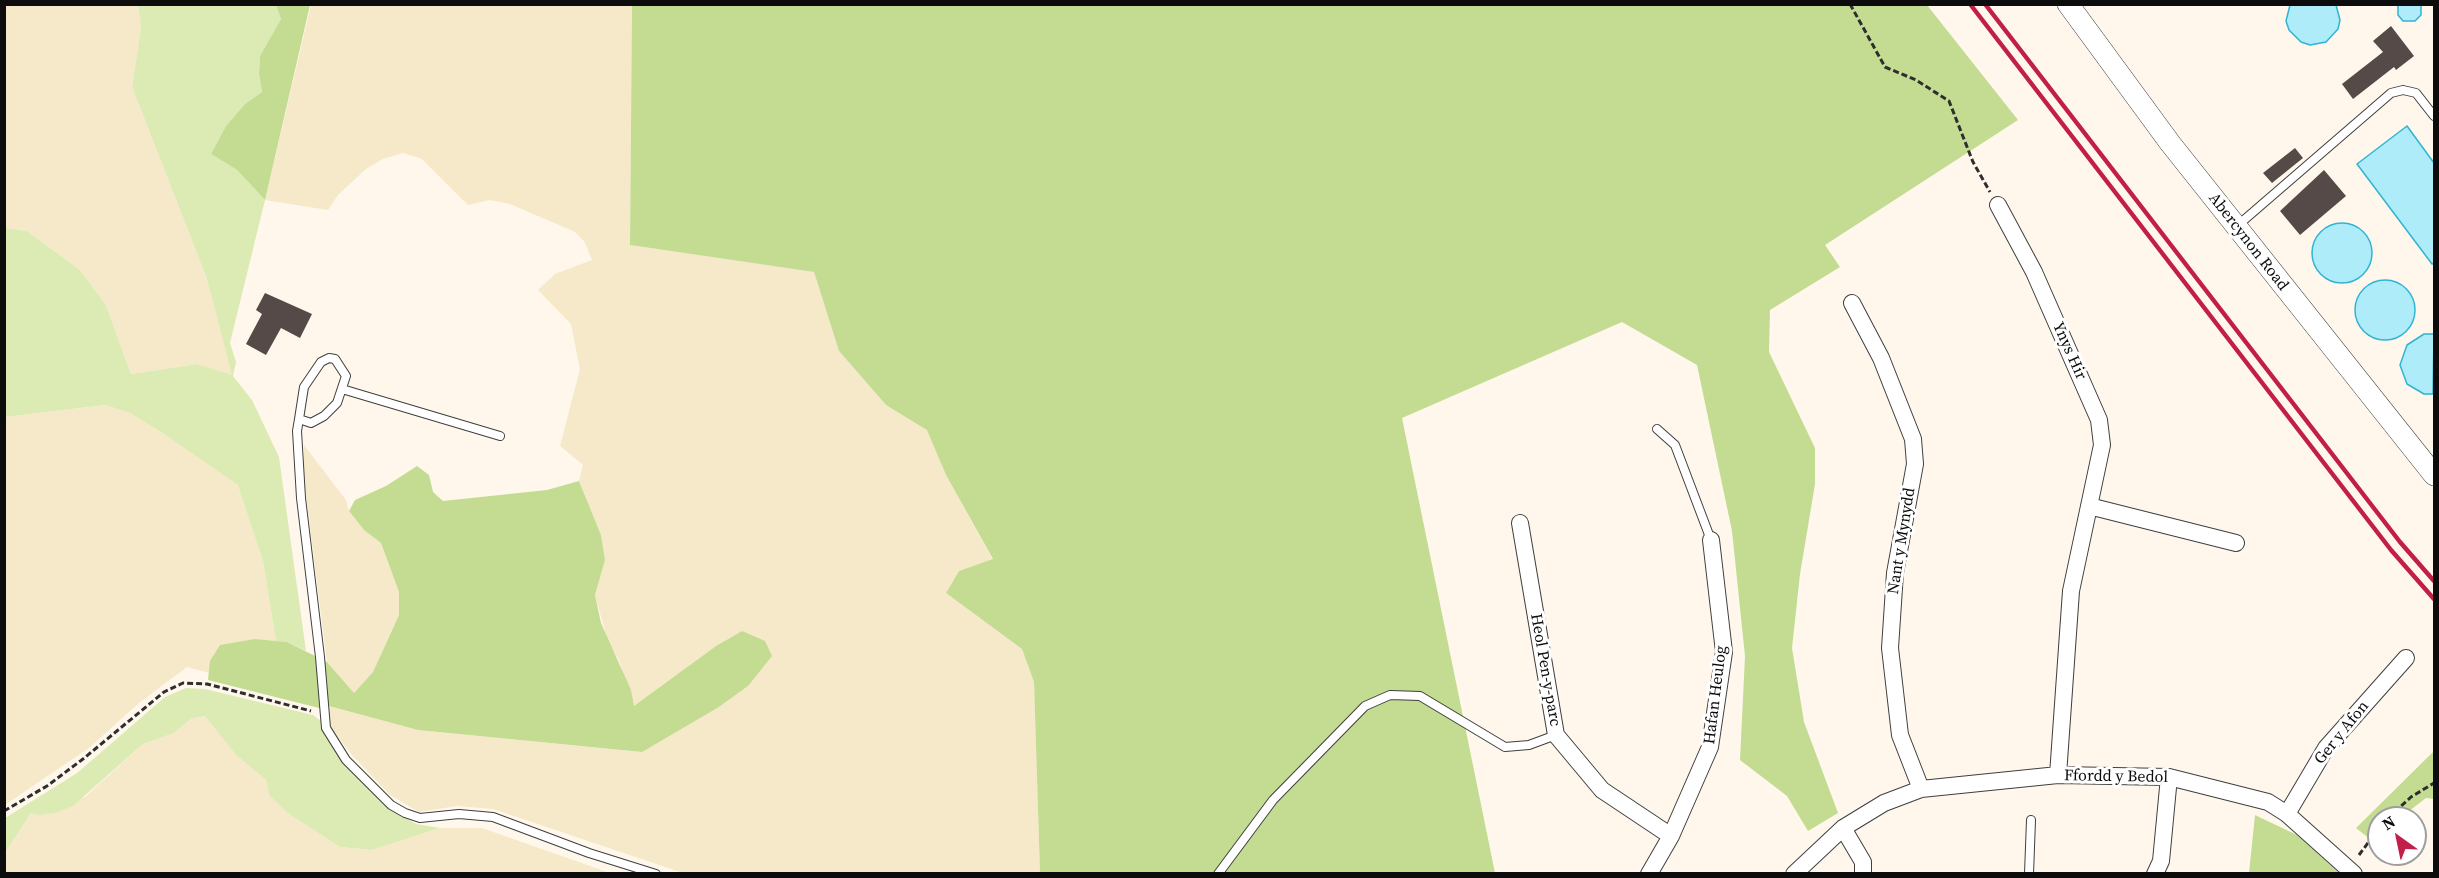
<!DOCTYPE html>
<html>
<head>
<meta charset="utf-8">
<style>
	body { margin:0 }
	#map { position:relative; width:2439px; height:878px; overflow:hidden; background:#fff7eb; font-family:"Source Serif 4",serif }
	canvas { display:block }
	.frame { position:absolute; inset:0; border:6px solid #0c0c0c; pointer-events:none }
	.north { position:absolute; left:2367px; top:806px; width:60px; height:60px; box-sizing:border-box; background:#fff; border:2px solid #9e9e9e; border-radius:50%; rotate:327deg; font-size:16px; font-weight:700; line-height:24px; text-align:center; color:#0c0c0c }
	.north::after { content:''; display:block; margin:auto; width:21px; height:27px; background:#c21f48; clip-path:polygon(50% 0,100% 100%,50% 72%,0 100%) }
</style>
</head>
<body>
<div id="map">
<canvas width="2439" height="878"></canvas>
<div class="frame"></div>
<div class="north">N</div>
</div>
<script>
const context = document.querySelector('canvas').getContext('2d');
context.lineJoin = 'round';
function fill(path, color) {
  context.fillStyle = color;
  context.fill(path, 'evenodd');
}
function toPath(rows) {
  const path = new Path2D();
  for (const r of rows) {
    if (r.length === 3) {
      path.moveTo(r[0] + r[2], r[1]);
      path.arc(r[0], r[1], r[2], 0, 2 * Math.PI);
      continue;
    }
    path.moveTo(r[0], r[1]);
    for (let i = 2; i < r.length; i += 2) path.lineTo(r[i], r[i + 1]);
  }
  return path;
}
function trace(path, color, width, dash) {
  context.strokeStyle = color;
  context.lineWidth = width;
  context.lineCap = dash ? 'butt' : 'round';
  context.setLineDash(dash || []);
  context.stroke(path);
}
function drawText(font, color, halo, rows, align = 'center') {
  context.font = font + ' "Source Serif 4",serif';
  context.lineWidth = 6;
  context.setLineDash([]);
  context.textBaseline = 'middle';
  context.strokeStyle = halo;
  context.fillStyle = color;
  for (const [text, x, y, turn = 0] of rows) {
    context.save();
    context.translate(x, y);
    context.rotate((+turn || 0) * Math.PI / 180);
    context.textAlign = isNaN(turn) ? turn : align;
    if (halo) context.strokeText(text, 0, 0);
    context.fillText(text, 0, 0);
    context.restore();
  }
}
fill(toPath([
	[5,5,138,5,141,28,132,87,207,279,233,376,197,364,131,374,106,305,80,270,27,231,5,228],
	[311,5,632,5,630,245,814,272,839,351,886,405,927,429,946,475,993,560,959,571,946,593,1022,649,1034,682,1040,873,683,873,493,809,457,806,419,812,390,795,352,755,330,727,329,706,418,730,641,752,719,707,748,686,742,631,716,646,634,707,619,660,608,642,595,595,605,560,601,535,579,481,583,465,560,446,580,369,571,324,538,290,555,274,592,260,584,241,575,232,510,204,490,200,468,205,422,159,403,153,383,159,366,169,338,195,328,210,265,200],
	[105,405,130,413,161,432,239,485,263,561,276,641,255,639,209,673,187,667,139,703,89,748,5,805,5,417],
	[304,445,346,500,349,511,364,530,381,543,399,592,399,615,373,672,354,693,327,662,303,472],
	[206,716,236,755,267,781,289,814,340,847,372,850,440,828,482,828,610,873,5,874,5,853,31,813,85,797,143,744,174,733,191,719]
]), '#f6e9ca');
fill(toPath([
	[138,5,276,5,281,19,260,56,259,74,262,92,245,104,226,126,211,154,237,170,265,200,230,343,236,362,233,376,252,400,279,457,306,651,287,642,276,641,263,561,238,485,161,432,130,413,105,405,5,417,5,228,27,231,80,270,106,305,131,374,197,364,232,375,207,279,132,87,141,28],
	[186,688,205,689,313,715,321,721,327,737,387,807,416,824,440,828,372,850,340,847,289,814,269,795,267,781,236,755,205,716,191,719,174,733,143,744,73,806,55,813,39,815,31,813,5,853,5,818,77,773,165,697]
]), '#dcebb4');
fill(toPath([
	[276,5,310,5,265,200,237,170,211,154,226,126,245,104,262,92,259,74,260,56,281,19],
	[632,5,1927,5,2018,120,1825,245,1840,267,1770,310,1769,352,1815,448,1815,484,1800,574,1792,648,1804,722,1838,813,1808,831,1787,796,1740,760,1745,656,1732,531,1697,365,1622,322,1402,418,1495,873,1040,873,1034,682,1022,649,946,593,959,571,993,559,946,475,927,430,886,405,839,351,814,272,630,245],
	[417,466,429,475,433,492,443,501,547,490,579,481,601,535,605,560,595,595,601,623,631,690,634,706,716,646,742,631,765,641,772,656,748,686,719,707,642,752,418,730,329,706,319,708,208,680,210,661,220,645,255,639,276,641,287,642,327,662,354,693,373,672,399,615,399,592,381,543,364,530,349,511,355,500,386,486],
	[2434,751,2434,799,2426,798,2400,818,2379,818,2379,838,2375,843,2356,828],
	[2255,815,2297,835,2339,873,2249,873]
]), '#c3dc92');
const water = toPath([
	[2290,5,2336,5,2340,20,2338,29,2326,42,2310,45,2301,42,2289,30,2286,21,2290,5],
	[2398,5,2421,5,2421,15,2415,21,2403,21,2398,15,2398,5],
	[2407,126,2434,163,2434,263,2432,264,2357,164,2407,126],
	[2342,253,30],
	[2385,310,30],
	[2424,334,2434,334,2433,394,2424,394,2407,384,2400,365,2407,345,2424,334]
]);
fill(water, '#aeecf9');
trace(water, '#31b4d3', 1.5);
fill(toPath([
	[2391,26,2414,56,2396,70,2394,67,2353,99,2342,84,2383,52,2373,41],
	[2295,148,2303,158,2272,183,2263,173],
	[2324,170,2346,196,2300,235,2280,211],
	[265,293,312,314,300,338,281,328,266,355,246,344,262,314,256,310]
]), '#554a48');
const service = toPath([
	[2237,226,2391,93,2403,90,2416,93,2434,116],
	[342,389,500,436],
	[299,419,311,423,324,416,337,403,346,376,335,359,329,358,321,362,304,387,299,419,297,431,301,498,320,657,326,728,346,760,391,805,405,813,420,818,459,814,493,817,589,853,656,874],
	[1657,429,1675,445,1711,540],
	[1218,874,1273,800,1365,706,1390,695,1420,696,1505,747,1529,745,1556,735],
	[2029,874,2031,820]
]);
const minor = toPath([
	[1998,205,2034,272,2099,420,2102,445,2071,591,2058,775],
	[1852,303,1881,358,1913,439,1915,464,1895,573,1890,648,1900,735,1921,789],
	[2089,506,2236,543],
	[1520,523,1556,735,1602,790,1671,836],
	[2287,814,2326,748,2406,658],
	[1843,828,1863,862,1863,874],
	[1649,874,1671,836,1710,747,1724,652,1711,540],
	[1794,874,1843,828,1884,803,1921,789,2058,775,2169,777,2268,802,2287,814,2354,874],
	[2155,874,2161,861,2169,777]
]);
const tertiary = toPath([
	[2068,4,2170,143,2434,475]
]);
trace(service, '#3f3f3f', 10);
trace(minor, '#3f3f3f', 18);
trace(tertiary, '#3f3f3f', 22);
trace(toPath([
	[1850,4,1885,67,1916,80,1949,101,1973,162,1990,192],
	[4,811,47,786,83,759,164,692,183,683,207,684,311,711],
	[2388,818,2411,797,2434,783],
	[2359,855,2379,828]
]), '#2e2e2e', 3, [6, 3]);
trace(service, '#fff', 8);
trace(minor, '#fff', 16);
trace(tertiary, '#fff', 21);
trace(toPath([
	[1970,4,2391,550,2434,599],
	[1985,4,2400,542,2434,581]
]), '#c21f48', 4.5);
drawText('16px', '#0c0c0c', '#fff', [
	["Abercynon Road",2248,242,52],
	["Ynys Hir",2069,351,66],
	["Nant y Mynydd",1902,541,-81],
	["Heol Pen-y-parc",1545,670,80],
	["Hafan Heulog",1716,695,-83],
	["Ger y Afon",2342,733,-51],
	["Ffordd y Bedol",2116,777,1]
]);
</script>
</body>
</html>
